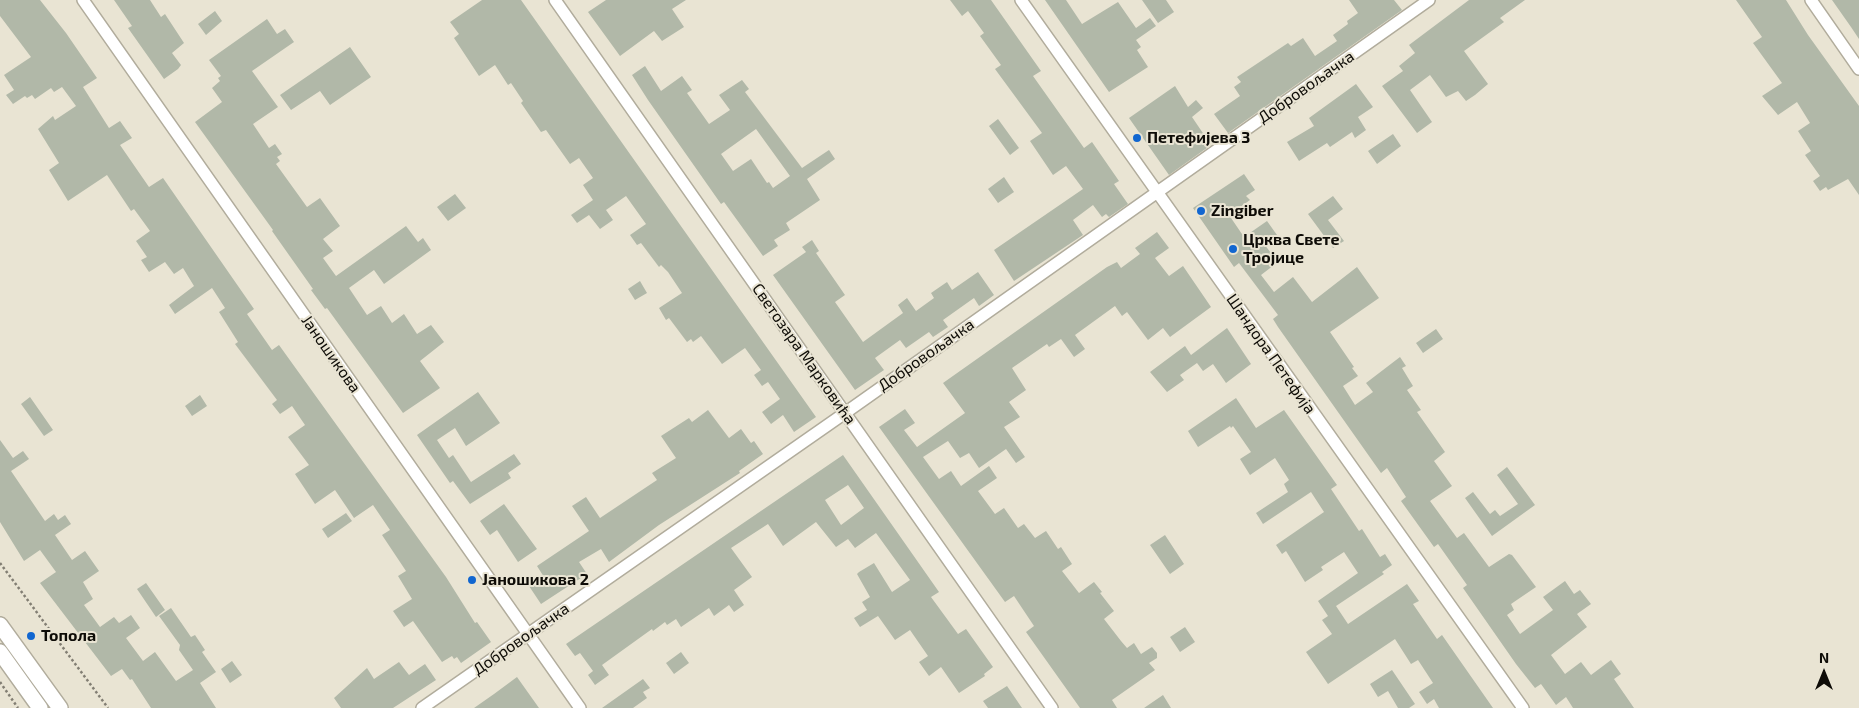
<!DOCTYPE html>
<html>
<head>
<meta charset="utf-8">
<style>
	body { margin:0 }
	#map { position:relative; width:1859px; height:708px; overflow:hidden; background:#e9e4d3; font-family:"Exo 2",sans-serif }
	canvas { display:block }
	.north { position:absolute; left:1799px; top:648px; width:50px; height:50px; -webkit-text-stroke:4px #e9e4d3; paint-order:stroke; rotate:0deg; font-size:14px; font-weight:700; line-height:20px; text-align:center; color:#0e0c07 }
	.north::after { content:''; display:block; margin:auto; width:18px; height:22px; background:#0e0c07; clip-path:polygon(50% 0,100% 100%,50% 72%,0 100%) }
</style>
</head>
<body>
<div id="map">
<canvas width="1859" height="708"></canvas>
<div class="north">N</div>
</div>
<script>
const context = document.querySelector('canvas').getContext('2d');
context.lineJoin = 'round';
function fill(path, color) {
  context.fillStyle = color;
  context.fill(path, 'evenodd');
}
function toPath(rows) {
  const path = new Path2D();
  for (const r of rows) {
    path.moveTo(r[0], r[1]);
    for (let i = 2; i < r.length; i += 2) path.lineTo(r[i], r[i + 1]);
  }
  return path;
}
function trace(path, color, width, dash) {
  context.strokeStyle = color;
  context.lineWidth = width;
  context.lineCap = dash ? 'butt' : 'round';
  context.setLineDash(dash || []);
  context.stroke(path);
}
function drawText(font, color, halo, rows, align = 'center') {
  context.font = font + ' "Exo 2",sans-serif';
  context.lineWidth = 4;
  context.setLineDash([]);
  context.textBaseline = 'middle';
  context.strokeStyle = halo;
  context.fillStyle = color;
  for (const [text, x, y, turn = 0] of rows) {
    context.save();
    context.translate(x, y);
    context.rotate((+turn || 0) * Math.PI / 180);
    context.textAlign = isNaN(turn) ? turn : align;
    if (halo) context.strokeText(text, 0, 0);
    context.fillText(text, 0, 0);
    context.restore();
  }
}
fill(toPath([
	[0,0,40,0,66,33,97,78,83,87,109,128,120,121,132,138,120,145,149,187,163,178,254,309,247,314,272,350,279,345,446,577,475,623,477,622,491,642,461,663,457,657,454,659,452,656,442,662,413,621,404,627,393,611,412,599,398,576,406,571,382,535,390,530,373,505,354,518,335,490,315,504,295,474,309,465,288,437,305,425,292,406,280,414,272,404,277,400,235,344,238,342,219,312,225,308,212,288,175,314,169,305,194,286,183,268,174,274,165,262,149,272,141,260,147,257,136,241,150,231,134,209,131,211,107,175,68,201,49,170,59,163,38,129,53,116,55,120,76,106,62,87,54,92,51,88,35,99,32,95,27,98,25,96,13,104,6,95,14,90,4,75,31,57,0,16],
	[114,0,150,0,161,17,165,14,184,43,172,53,181,65,178,69,164,79,128,28,132,26],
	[482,0,521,0,816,417,794,432,783,415,771,424,762,412,780,399,768,382,762,386,754,375,761,370,745,348,722,364,701,336,693,342,691,339,687,342,669,318,666,320,659,308,682,293,668,272,661,265,659,267,641,243,637,245,630,235,646,224,626,196,606,210,613,220,600,229,589,215,577,223,571,215,593,200,583,185,593,178,579,158,570,164,546,130,541,132,521,103,523,101,511,83,508,85,495,65,479,76,454,38,459,34,450,22],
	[606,0,686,0,672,9,684,27,662,41,654,31,620,56,588,12],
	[950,0,991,0,1041,71,1033,76,1084,148,1092,142,1119,181,1114,184,1128,204,1109,217,1106,214,1102,217,1093,205,1073,220,1083,235,1014,281,994,250,1083,189,1066,166,1053,175,1030,141,1042,133,995,69,1001,65,980,36,984,33,968,11,962,16],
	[1045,0,1066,0,1082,24,1118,2,1136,28,1150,18,1156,26,1136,40,1141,47,1137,50,1148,67,1109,92],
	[1142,0,1166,0,1174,12,1158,23],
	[1349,0,1394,0,1402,10,1228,133,1214,114,1240,96,1234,87,1241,82,1237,77,1288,43,1291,46,1303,38,1315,56,1337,41,1333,35,1348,24,1347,21,1358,13],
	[1469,0,1525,0,1500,18,1504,22,1464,51,1488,84,1475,95,1466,101,1458,91,1446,97,1430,75,1410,90,1432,122,1417,133,1382,86,1403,71,1399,66,1415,53,1409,45],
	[1736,0,1786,0,1808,35,1859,106,1859,195,1848,179,1828,190,1826,187,1820,191,1813,181,1820,176,1805,155,1811,151,1798,131,1810,123,1797,102,1778,115,1762,96,1782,83,1753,43,1762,37],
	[1832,0,1859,0,1859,39,1851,27],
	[215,11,222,21,206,35,198,24],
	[267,19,277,34,285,29,294,42,252,71,278,107,253,124,269,148,275,144,282,154,277,157,280,161,276,164,307,207,320,198,340,226,323,239,333,251,323,258,336,276,406,226,418,242,423,238,431,250,384,284,374,270,349,288,367,315,381,306,392,323,404,314,417,334,431,325,444,342,420,361,440,388,403,413,327,308,325,309,311,290,313,289,272,231,273,230,195,122,222,102,212,88,220,81,218,78,221,76,209,60],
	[350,47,371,77,330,105,320,91,291,110,280,95],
	[645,66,661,91,682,76,692,90,687,93,709,124,730,110,719,95,742,80,749,89,745,92,802,168,829,150,835,159,807,179,820,200,786,223,790,230,774,240,778,246,763,256,724,202,721,204,648,100,632,75],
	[756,129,790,176,773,188,769,182,767,183,751,159,733,171,721,154],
	[1356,84,1373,107,1358,117,1366,130,1355,138,1352,132,1330,147,1327,143,1299,161,1287,142,1314,126,1309,118],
	[1175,86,1188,107,1196,100,1203,108,1192,117,1211,145,1169,175,1129,118],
	[998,119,1019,148,1010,155,989,126],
	[1393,134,1401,146,1377,164,1368,151],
	[1244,174,1255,190,1246,196,1250,200,1229,215,1244,237,1267,221,1277,235,1264,244,1278,262,1261,275,1274,292,1293,277,1312,302,1357,267,1379,298,1330,332,1354,367,1352,368,1358,376,1343,386,1355,405,1373,392,1366,383,1400,357,1406,366,1402,368,1413,386,1407,390,1421,410,1417,412,1445,452,1434,461,1452,486,1430,501,1457,538,1464,533,1489,567,1509,554,1512,555,1536,587,1511,604,1514,610,1507,615,1520,634,1553,610,1543,597,1565,581,1574,594,1580,590,1591,604,1577,614,1587,627,1551,655,1565,674,1581,662,1591,675,1611,660,1621,674,1614,679,1634,708,1573,708,1566,697,1556,705,1541,684,1535,688,1516,664,1463,588,1467,585,1438,544,1434,547,1401,501,1406,497,1387,468,1381,473,1278,327,1273,319,1278,315,1239,263,1234,267,1193,208],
	[1004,177,1014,192,998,203,988,189],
	[455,194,466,208,448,221,437,207],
	[1333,196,1343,209,1328,220,1344,241,1333,248,1308,214],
	[1157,232,1169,248,1155,258,1169,276,1183,266,1211,307,1170,337,1163,328,1148,340,1127,312,1122,316,1115,306,1075,335,1085,349,1074,357,1061,339,1049,347,1047,344,1012,368,1026,390,1009,402,1020,417,1004,427,1025,457,1016,463,1006,449,979,468,969,453,960,458,948,441,923,457,939,479,951,471,961,486,989,466,997,478,978,491,995,514,1004,508,1018,528,1024,524,1035,538,1046,531,1058,549,1061,547,1072,564,1062,571,1079,593,1094,582,1102,592,1100,593,1114,611,1104,619,1121,641,1127,648,1134,643,1141,654,1152,647,1157,653,1157,658,1149,663,1155,670,1112,700,1117,708,1080,708,1026,632,1034,626,1014,596,1005,602,879,427,905,409,915,423,904,430,917,447,965,413,943,383,1107,267,1117,262,1121,268,1140,254,1135,248],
	[812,240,819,251,816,253,845,295,835,302,863,342,903,313,898,305,907,298,916,311,934,298,931,293,947,282,952,290,978,272,994,295,979,306,974,298,943,320,948,327,933,337,929,332,906,348,900,340,875,358,884,370,855,390,773,275,806,252,802,247],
	[640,281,647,293,635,300,628,289],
	[1227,328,1251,364,1226,383,1213,364,1203,371,1197,363,1180,375,1184,380,1167,392,1150,372,1185,346,1191,355],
	[1436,329,1443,339,1423,353,1416,343],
	[478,392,500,423,466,446,455,428,437,440,449,458,453,455,471,482,514,454,521,464,508,473,511,478,470,504,453,481,450,483,417,435],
	[200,395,207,406,192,416,185,406],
	[30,397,53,430,44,436,21,404],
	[1236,398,1256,428,1284,410,1337,485,1331,489,1359,531,1362,529,1380,557,1385,554,1392,565,1382,572,1384,574,1336,606,1348,624,1407,584,1419,601,1413,604,1437,639,1442,635,1493,708,1439,708,1434,699,1427,704,1419,692,1433,683,1418,660,1411,664,1395,639,1328,684,1306,652,1332,634,1322,620,1328,616,1318,601,1358,573,1344,552,1321,567,1323,570,1305,582,1286,551,1282,554,1276,545,1324,512,1311,492,1263,524,1256,513,1288,492,1284,484,1289,480,1275,458,1250,475,1240,459,1251,452,1233,426,1231,428,1230,426,1198,447,1188,431],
	[708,410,729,438,741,429,751,443,754,441,763,454,739,471,740,473,659,525,609,562,601,549,579,562,587,574,541,604,529,586,544,577,537,566,589,531,572,506,586,497,600,518,657,480,652,473,676,458,661,436,689,418,692,422],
	[0,440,13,458,23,451,29,459,11,471,45,521,54,514,58,520,65,515,71,524,55,535,72,560,85,551,99,571,83,582,93,599,84,605,100,627,114,617,119,623,131,615,140,628,126,638,143,661,155,652,176,681,193,670,179,650,180,645,159,616,171,608,191,637,195,635,205,650,202,652,216,672,200,683,216,708,151,708,132,679,130,680,122,669,111,676,40,583,56,572,40,550,24,561,0,522],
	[843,455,939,592,931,597,958,634,966,629,993,667,984,674,985,676,959,693,941,667,929,676,919,662,928,656,910,630,895,640,878,616,860,627,854,618,867,610,862,602,870,597,857,574,859,572,874,563,892,592,910,580,876,533,855,548,848,539,836,547,816,522,783,546,768,524,731,548,752,577,734,590,744,605,734,612,729,605,714,616,709,608,681,627,676,619,667,625,665,622,653,631,652,629,602,665,609,675,595,685,588,675,593,671,580,653,575,656,566,644],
	[848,485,864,508,841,525,825,500],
	[1507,467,1535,505,1492,536,1465,498,1473,492,1490,514,1495,510,1500,516,1518,504,1497,475],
	[504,504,537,549,518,562,497,530,490,535,480,521],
	[346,513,352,521,328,538,322,529],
	[1165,535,1184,564,1170,574,1150,545],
	[146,583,165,610,156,617,137,589],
	[1185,627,1195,642,1180,652,1170,637],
	[681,652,689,663,674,674,666,663],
	[232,661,242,675,230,683,221,669],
	[399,662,409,675,425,664,436,680,393,708,341,708,334,698,367,668,374,679],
	[1392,670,1415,704,1409,708,1398,708,1388,691,1378,697,1370,684],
	[517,677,539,708,474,708,494,694],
	[643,679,650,688,643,692,647,698,633,708,602,708],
	[1007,686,1022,708,988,708,983,701],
	[1163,695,1171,708,1144,708]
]), '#b1b8a8');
const minor = toPath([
	[83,0,580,708],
	[555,0,1052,708],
	[1021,0,1523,708],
	[1811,0,1859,69],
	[422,708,845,413,1429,0]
]);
const tertiary = toPath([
	[0,625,60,708],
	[0,652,40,708]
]);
trace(minor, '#b1ac9c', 14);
trace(tertiary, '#b1ac9c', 18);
trace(toPath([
	[0,563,108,708],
	[0,682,18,708]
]), '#827e73', 2.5, [2.5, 2.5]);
trace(minor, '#fff', 11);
trace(tertiary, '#fff', 15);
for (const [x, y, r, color] of [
	[1137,138,5,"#1166d0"],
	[1201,211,5,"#1166d0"],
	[1233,249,5,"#1166d0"],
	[472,580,5,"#1166d0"],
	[31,636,5,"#1166d0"]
]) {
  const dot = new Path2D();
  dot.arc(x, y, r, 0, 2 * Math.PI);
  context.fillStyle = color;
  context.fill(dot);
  trace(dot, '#e9e4d3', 2);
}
drawText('16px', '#0e0c07', '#e9e4d3', [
	["Добровољачка",1306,87,-35],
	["Јаношикова",331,354,55],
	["Светозара Марковића",804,354,55],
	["Шандора Петефија",1271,354,55],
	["Добровољачка",926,355,-35],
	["Добровољачка",521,639,-35]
]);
drawText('bold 16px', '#0e0c07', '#e9e4d3', [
	["Петефијева 3",1147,138],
	["Zingiber",1211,211],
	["Црква Свете",1243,240],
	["Тројице",1243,258],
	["Јаношикова 2",482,580],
	["Топола",41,636]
], 'left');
</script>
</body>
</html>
